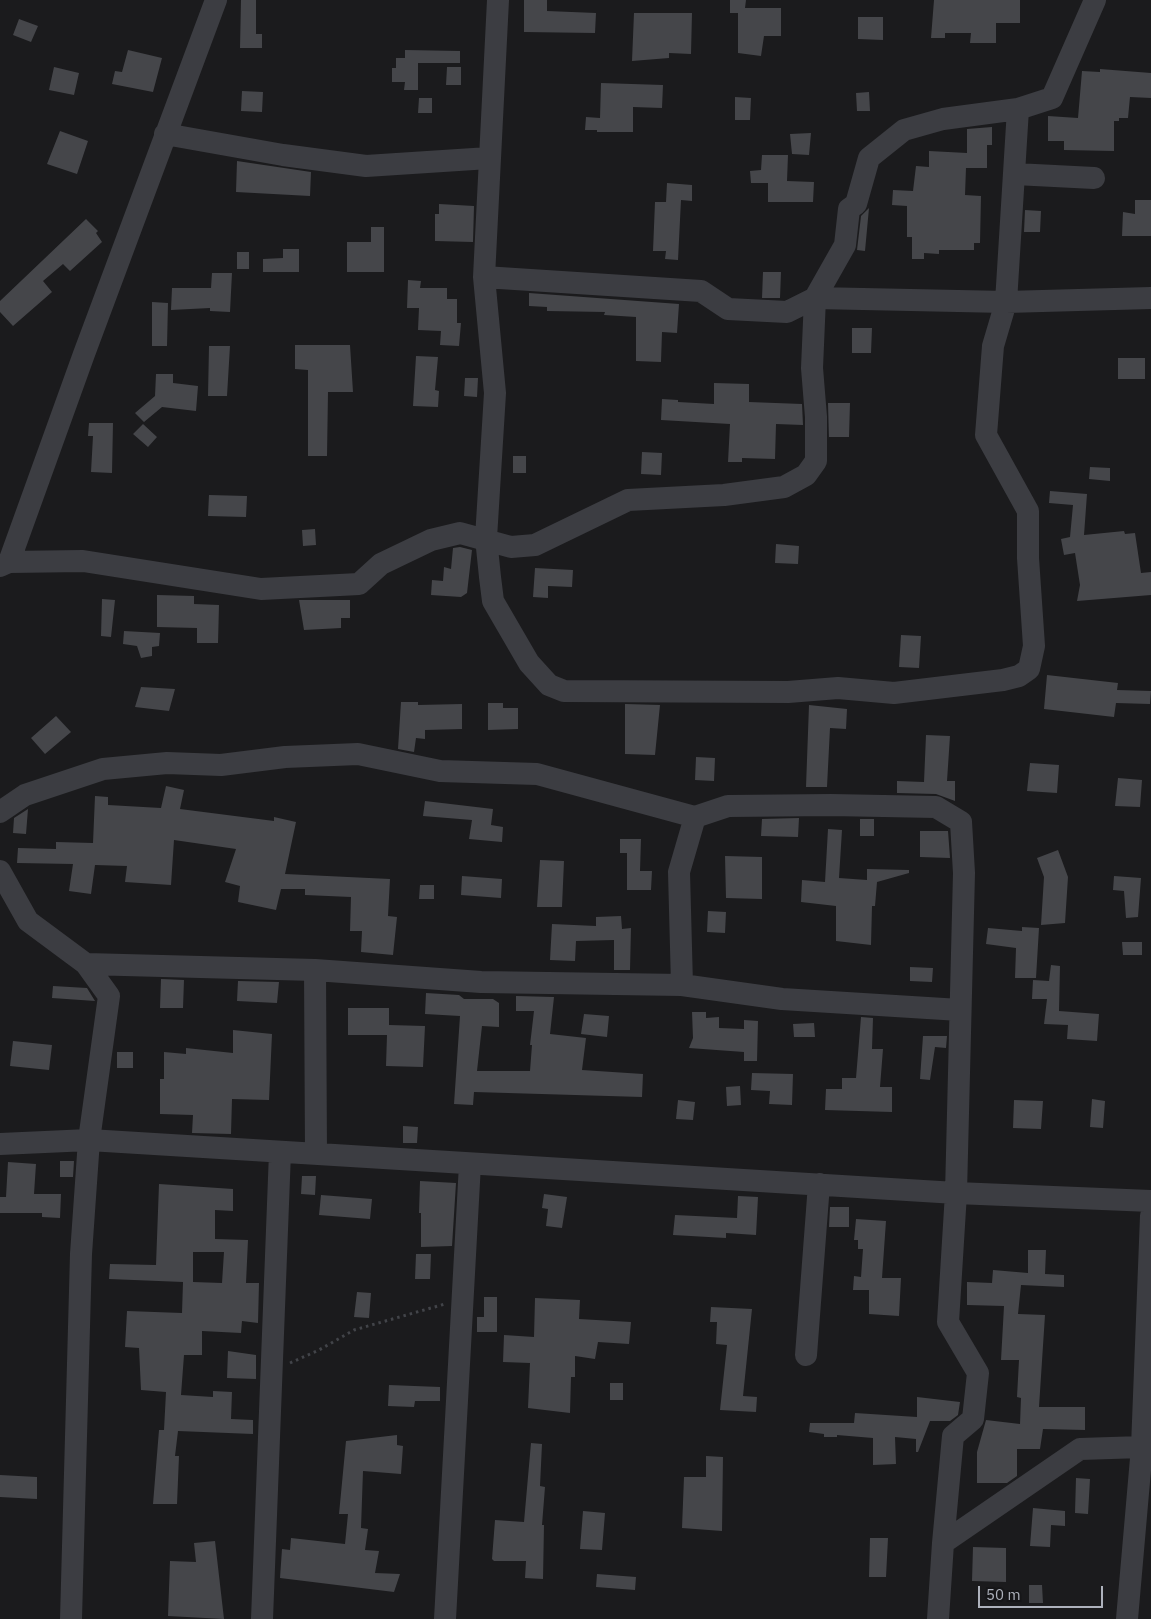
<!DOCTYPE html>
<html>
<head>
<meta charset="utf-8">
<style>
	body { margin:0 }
	#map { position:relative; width:1151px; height:1619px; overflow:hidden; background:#1b1b1d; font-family:"IBM Plex Sans",sans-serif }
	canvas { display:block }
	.scale { position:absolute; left:978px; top:1586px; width:125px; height:22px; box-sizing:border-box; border:2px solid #aeb2bc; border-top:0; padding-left:6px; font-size:15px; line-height:18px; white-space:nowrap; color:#aeb2bc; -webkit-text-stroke:4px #161618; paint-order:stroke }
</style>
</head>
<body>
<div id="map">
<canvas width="1151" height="1619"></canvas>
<div class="scale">50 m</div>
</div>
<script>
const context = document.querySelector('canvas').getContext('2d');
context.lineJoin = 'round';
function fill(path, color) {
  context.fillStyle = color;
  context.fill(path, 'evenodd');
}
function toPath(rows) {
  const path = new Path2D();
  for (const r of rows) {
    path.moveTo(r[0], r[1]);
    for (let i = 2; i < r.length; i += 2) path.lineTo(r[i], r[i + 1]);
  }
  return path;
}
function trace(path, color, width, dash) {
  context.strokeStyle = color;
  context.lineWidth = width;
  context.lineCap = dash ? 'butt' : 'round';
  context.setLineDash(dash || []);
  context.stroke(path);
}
fill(toPath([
	[241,0,256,0,256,34,262,34,262,48,240,48],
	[524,0,547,0,547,11,596,13,595,33,524,32],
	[730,0,746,0,745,8,781,8,781,36,764,36,761,56,738,53,738,13,730,13],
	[934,0,1020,0,1020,23,996,23,996,43,970,43,971,33,945,33,945,38,931,38],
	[634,13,692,13,691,54,669,53,669,58,632,61],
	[858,17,883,17,883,40,858,39],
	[19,19,38,26,31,42,13,35],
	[128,50,162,58,153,92,112,84,115,71,122,72],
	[405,50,460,51,460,63,418,63,418,90,404,90,405,82,392,82,392,68,396,68,396,58,405,58],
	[54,67,79,73,74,95,49,90],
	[447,67,461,67,461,85,446,85],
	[1100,69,1151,73,1151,98,1130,97,1128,118,1119,118,1119,121,1114,121,1114,151,1064,150,1064,141,1048,141,1048,116,1078,118,1082,71,1100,72],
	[601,83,663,85,662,108,633,107,633,132,597,132,597,130,585,130,586,117,600,118],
	[242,91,263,92,262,112,241,111],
	[869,92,870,111,857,111,856,93],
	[735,97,751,98,750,120,735,120],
	[419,98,432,98,432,113,418,113],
	[992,127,992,145,987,145,987,168,966,168,965,195,981,196,980,243,974,243,974,250,939,250,939,254,924,253,924,259,912,259,912,237,907,237,907,206,892,205,893,190,913,191,916,166,929,167,929,151,967,153,967,129],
	[60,131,88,141,77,174,47,164],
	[811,133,809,155,792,154,790,134],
	[762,155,788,155,787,181,814,182,813,202,768,202,768,183,751,183,750,171,761,170],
	[237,161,311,172,310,196,236,192],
	[667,183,692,185,692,201,681,200,678,260,665,259,666,251,653,251,655,202,666,202],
	[1135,200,1151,200,1151,236,1122,236,1123,212,1135,214],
	[439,204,474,206,473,242,435,241,435,214,439,214],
	[869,208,865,251,857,250,861,216],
	[1025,210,1041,211,1040,232,1024,232],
	[86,219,98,231,96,233,102,242,70,271,63,264,43,281,52,292,13,326,0,312,0,301],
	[371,227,384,227,384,272,347,272,347,242,371,242],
	[283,249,299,249,299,272,263,272,263,259,283,258],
	[237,252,249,252,249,269,237,269],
	[763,272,781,272,780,298,762,298],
	[212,273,232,273,230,312,210,311,210,308,171,310,172,288,211,288],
	[408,280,421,281,420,288,447,288,447,299,457,299,457,323,461,323,459,346,440,345,441,331,418,330,419,308,407,308],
	[529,293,679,304,677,333,662,332,661,362,636,361,636,317,604,315,605,312,547,311,547,307,529,306],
	[152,302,168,303,167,346,152,346],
	[852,328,872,328,871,353,852,353],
	[295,345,350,345,353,392,328,392,327,456,308,456,308,370,295,369],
	[209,346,230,346,227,396,208,396],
	[416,356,438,357,435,390,439,391,438,407,413,406],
	[1118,358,1145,358,1145,379,1118,379],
	[156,374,173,374,173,383,198,386,196,411,162,407,144,422,135,413,155,396],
	[465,378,478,378,477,397,464,396],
	[714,383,749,384,749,402,802,404,803,425,776,424,775,459,742,458,742,462,728,462,730,424,661,420,662,399,678,400,678,402,714,404],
	[828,403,850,403,849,437,829,437,829,440],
	[89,423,113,423,112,473,91,472,93,436,88,436],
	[143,424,157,437,148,447,133,434],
	[642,452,662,453,661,475,641,474],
	[513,456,526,456,526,473,513,473],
	[1090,467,1110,468,1110,481,1089,479],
	[1050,491,1087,494,1084,535,1124,531,1125,534,1135,533,1141,573,1151,572,1151,595,1077,601,1080,585,1075,553,1064,555,1061,539,1070,537,1073,505,1049,503],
	[209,495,247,496,246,517,208,516],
	[315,529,316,545,303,546,302,530],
	[776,544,799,546,798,564,775,563],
	[460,547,472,550,467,593,461,597,431,595,432,580,443,581,444,567,451,569,453,548],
	[535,568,573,570,572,587,548,586,548,598,533,597],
	[157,595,194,596,194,604,219,605,218,643,197,643,197,628,157,627],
	[102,599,115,600,111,637,101,636],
	[299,600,350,600,350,618,341,618,341,628,304,630],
	[124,631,160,633,159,646,152,647,152,656,141,658,137,646,123,644],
	[901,635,921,636,919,668,899,667],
	[1047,675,1118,683,1117,690,1151,691,1150,704,1116,703,1114,717,1044,709],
	[141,687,175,689,169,711,135,707],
	[401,702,418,702,418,705,462,704,462,729,425,730,425,739,416,738,414,752,398,749],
	[488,703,503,703,503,708,518,708,518,729,488,730],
	[625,704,660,705,655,755,625,754],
	[809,705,847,709,846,729,830,728,827,787,806,787],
	[56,716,71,732,45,754,31,738],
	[926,735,950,736,947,781,955,781,955,801,936,794,897,793,897,781,924,782],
	[696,757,715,758,714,781,695,780],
	[1030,763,1059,765,1057,793,1027,791],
	[1118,778,1142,780,1140,807,1115,806],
	[166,786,184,790,180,809,274,821,274,817,296,822,285,874,390,879,388,916,397,917,393,955,361,952,362,931,350,931,351,897,305,895,305,889,281,889,276,910,238,902,240,886,225,882,236,849,174,840,171,885,125,882,127,866,95,865,91,894,69,891,73,864,17,863,18,848,56,849,56,842,93,843,95,796,108,797,108,805,161,808],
	[425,801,493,809,491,825,503,827,502,842,469,839,472,820,423,816],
	[28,809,26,834,13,833,14,818],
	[799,818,798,837,761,836,762,819],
	[860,819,874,819,874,836,860,836],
	[828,829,842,830,839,878,867,880,867,869,909,870,909,873,877,882,875,906,872,906,871,945,836,941,836,906,801,902,802,880,825,882],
	[920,831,948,831,950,858,920,857],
	[620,839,641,839,640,871,652,871,651,890,627,890,627,853,620,853],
	[1058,850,1068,877,1065,923,1041,925,1044,877,1037,858],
	[725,856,762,857,762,899,726,898],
	[540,860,564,861,562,907,537,907],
	[462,876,502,879,501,898,461,895],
	[1114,876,1141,878,1138,917,1126,918,1124,891,1113,890],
	[420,885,434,885,434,899,419,899],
	[708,911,726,912,725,933,707,932],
	[621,916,622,929,631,928,630,970,614,970,614,940,576,941,575,961,550,960,552,924,596,926,596,917],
	[1022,927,1039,928,1036,978,1015,978,1016,948,986,944,988,928,1022,931],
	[1122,942,1142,942,1142,955,1123,955],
	[1051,965,1060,966,1059,1011,1099,1014,1097,1041,1067,1039,1068,1025,1044,1024,1047,999,1032,999,1033,980,1049,981],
	[910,967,933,968,932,982,910,981],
	[161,979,184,980,183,1008,160,1008],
	[238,981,279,982,277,1003,237,1001],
	[53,986,87,988,95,1001,52,998],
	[426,993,459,995,464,999,493,999,499,1003,499,1027,482,1026,477,1071,530,1071,532,1045,530,1045,534,1011,516,1011,516,996,554,997,550,1034,586,1038,582,1070,643,1074,642,1097,474,1092,473,1105,454,1104,460,1016,425,1014],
	[348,1008,389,1008,389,1025,425,1026,423,1067,386,1066,387,1035,348,1035],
	[692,1012,706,1012,706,1018,719,1017,719,1028,744,1029,744,1020,758,1021,757,1061,744,1061,744,1052,689,1048,693,1038],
	[584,1014,609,1016,607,1037,581,1034],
	[861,1017,873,1018,872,1049,883,1049,880,1087,892,1087,892,1112,825,1110,826,1089,842,1089,842,1078,856,1078],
	[814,1023,815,1037,794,1037,793,1024],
	[233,1030,272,1034,269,1100,232,1099,231,1134,192,1133,193,1115,160,1114,160,1079,164,1079,164,1052,186,1054,186,1048,233,1053],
	[923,1036,947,1036,946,1048,935,1047,930,1080,920,1079],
	[13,1041,52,1045,49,1070,10,1066],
	[117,1052,133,1052,133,1068,117,1068],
	[752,1073,793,1074,792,1105,769,1104,770,1091,751,1090],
	[740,1086,741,1105,727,1106,726,1087],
	[1092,1099,1105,1101,1103,1128,1090,1127],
	[678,1100,695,1102,693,1120,676,1119],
	[1014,1100,1043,1101,1041,1129,1013,1128],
	[403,1126,418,1127,417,1143,403,1143],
	[60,1161,74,1161,73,1177,60,1177],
	[8,1162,36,1164,34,1194,61,1194,60,1218,42,1217,42,1213,0,1213,0,1197,6,1197],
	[302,1176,316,1176,315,1195,301,1194],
	[420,1181,456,1183,452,1246,421,1247,421,1213,419,1213],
	[159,1184,233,1189,233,1211,215,1210,215,1239,248,1240,246,1283,259,1283,258,1323,242,1321,241,1333,202,1331,202,1355,184,1355,181,1395,213,1397,213,1391,232,1392,231,1419,253,1420,253,1434,178,1431,175,1456,179,1456,177,1504,153,1504,159,1430,164,1430,166,1392,141,1390,139,1348,125,1347,127,1311,182,1313,183,1282,109,1279,110,1264,156,1265],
	[193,1252,224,1252,222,1283,193,1282],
	[544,1194,567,1197,562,1228,546,1226,548,1209,542,1208],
	[321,1195,372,1199,370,1219,319,1215],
	[738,1196,758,1197,756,1235,726,1233,726,1238,673,1235,675,1215,737,1218],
	[830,1207,849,1207,849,1227,829,1227],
	[856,1219,886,1221,882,1278,901,1278,899,1316,869,1314,869,1290,853,1290,854,1276,861,1277,863,1249,858,1249,858,1240,854,1240],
	[1028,1250,1046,1250,1045,1274,1064,1275,1064,1287,1021,1285,1018,1314,1045,1315,1039,1407,1085,1407,1085,1430,1043,1429,1040,1449,1017,1449,1017,1476,1007,1483,977,1483,977,1452,986,1420,1020,1424,1021,1398,1017,1397,1019,1360,1001,1360,1004,1306,967,1305,967,1282,992,1283,993,1270,1028,1273],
	[416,1254,431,1254,430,1279,415,1279],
	[357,1292,371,1293,369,1318,354,1317],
	[484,1297,497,1297,497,1332,477,1332,477,1317,484,1317],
	[535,1298,580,1300,579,1319,631,1322,629,1344,598,1342,595,1359,575,1356,575,1377,571,1377,570,1413,528,1408,530,1363,503,1362,504,1335,534,1337],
	[711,1307,752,1309,743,1396,757,1397,756,1412,720,1410,727,1345,716,1344,717,1322,710,1322],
	[228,1351,256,1355,256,1379,227,1378],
	[610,1383,623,1383,623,1400,610,1400],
	[389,1385,440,1387,440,1401,415,1401,414,1407,388,1406],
	[917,1397,960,1402,958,1415,950,1421,930,1421,918,1452,916,1452,916,1439,895,1437,896,1464,873,1465,873,1438,837,1435,837,1437,824,1437,824,1434,809,1432,810,1423,854,1423,855,1413,917,1417],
	[397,1435,397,1445,403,1446,401,1474,363,1471,361,1528,368,1529,365,1550,379,1551,375,1573,400,1574,394,1592,280,1578,282,1549,290,1550,291,1538,345,1544,348,1514,339,1514,346,1441],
	[531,1443,542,1444,540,1486,545,1487,542,1525,544,1525,543,1579,525,1578,526,1561,494,1561,492,1559,495,1520,524,1522],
	[706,1456,723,1457,722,1531,682,1528,684,1477,706,1477],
	[0,1475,37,1477,37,1499,0,1497],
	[1076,1478,1090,1479,1088,1514,1075,1513],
	[1033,1508,1065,1511,1065,1526,1051,1525,1050,1547,1030,1546],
	[583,1511,605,1513,602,1550,580,1549],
	[870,1538,888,1538,886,1577,869,1577],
	[215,1541,224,1619,168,1616,170,1561,196,1562,194,1543],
	[973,1547,1006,1548,1006,1582,972,1581],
	[597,1574,636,1577,635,1590,596,1587],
	[1029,1585,1042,1585,1043,1603,1029,1603]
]), '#45464a');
trace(toPath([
	[290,1363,319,1350,354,1330,445,1304]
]), '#424449', 3, [2.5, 4]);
trace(toPath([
	[498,0,484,277,495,393,486,538,490,577,493,601,529,663,549,685,564,691,788,692,838,688,894,693,1003,680,1019,676,1029,669,1034,646,1028,558,1028,511,986,435,993,346,1006,302,1018,109],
	[165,134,283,155,366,166,489,158],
	[1015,174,1094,178],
	[484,277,701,291,728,309,787,312,815,298,1006,302,1151,298],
	[9,562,84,354,216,0],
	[0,566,9,562,83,561,261,589,359,584,381,564,431,540,460,533,511,547,535,545,628,500,724,495,784,487,806,475,816,461,816,417,812,368,815,298,845,245,849,209,856,204,869,158,904,130,943,119,1018,109,1052,98,1095,0],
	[0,812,25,795,103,769,167,763,221,765,285,757,358,754,440,771,537,774,695,817],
	[0,871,28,921,86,964,109,996,89,1140,81,1254,71,1619],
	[86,964,315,970,481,982,682,985,782,999,960,1010],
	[315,970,316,1154],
	[682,985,679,872,695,817,728,806,831,805,936,807,961,822,964,873,956,1193,948,1322,978,1373,973,1419,953,1436,943,1543],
	[0,1144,89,1140,956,1193,1151,1201],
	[806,1355,819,1184],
	[262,1619,280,1152],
	[445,1619,470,1164],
	[938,1619,943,1543,1080,1449,1142,1447],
	[1127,1619,1142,1447,1151,1216]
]), '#3c3d42', 22);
</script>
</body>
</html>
